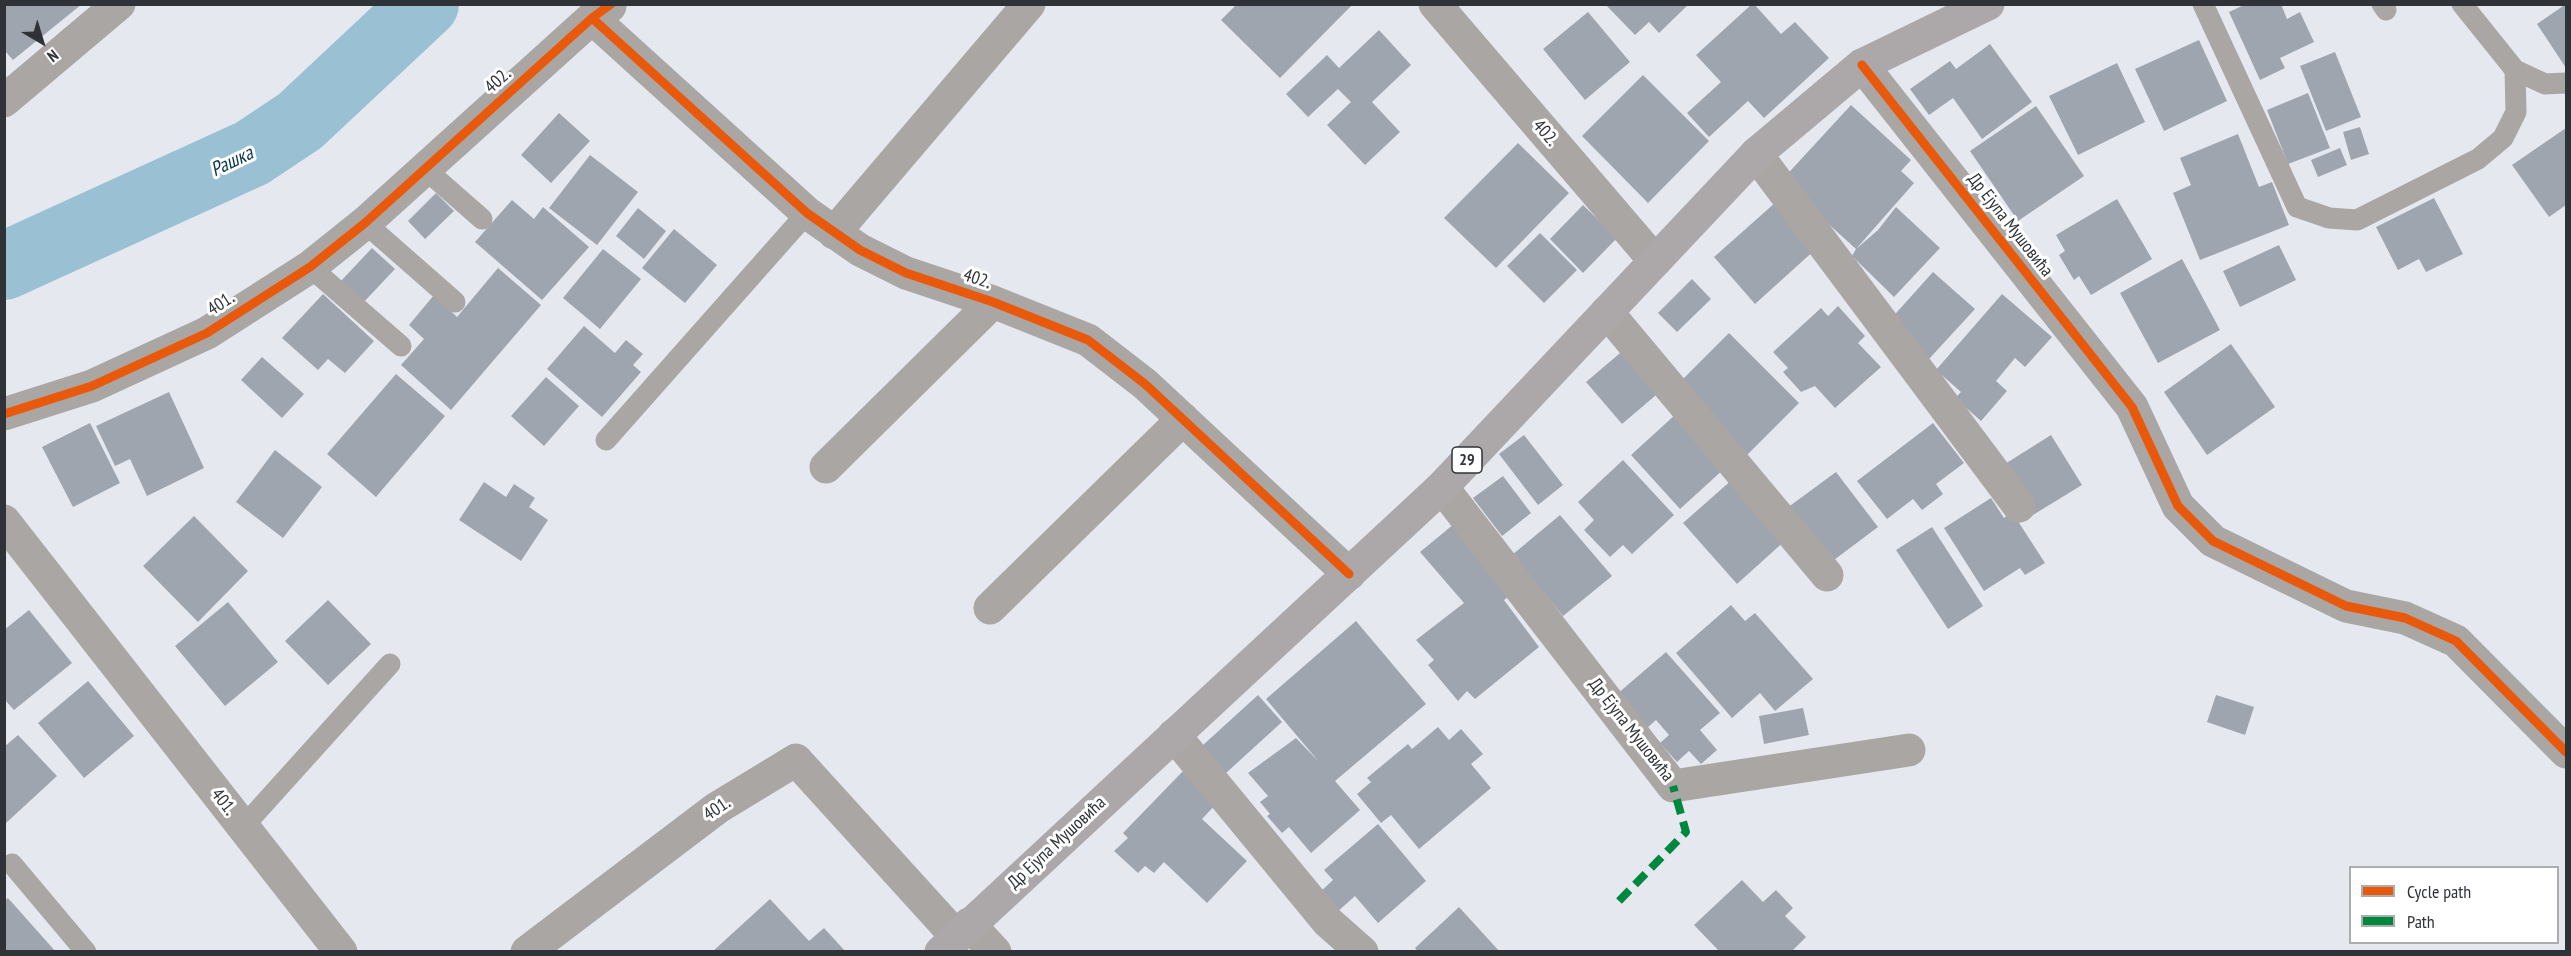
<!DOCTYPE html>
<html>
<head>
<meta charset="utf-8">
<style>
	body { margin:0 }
	#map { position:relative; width:2571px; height:956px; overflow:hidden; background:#e5e9ef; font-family:"PT Sans Narrow",sans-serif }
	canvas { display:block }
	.frame { position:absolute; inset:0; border:6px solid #2f3236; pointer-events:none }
	.legend { position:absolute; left:2349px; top:866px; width:210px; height:78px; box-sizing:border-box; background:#fff; border:2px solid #acadaf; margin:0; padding:8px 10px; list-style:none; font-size:18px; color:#2f3236 }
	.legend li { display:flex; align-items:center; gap:12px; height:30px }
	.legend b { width:30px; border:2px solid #acadaf }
	.north { position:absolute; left:12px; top:12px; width:60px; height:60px; -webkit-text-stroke:4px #fff; paint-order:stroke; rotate:142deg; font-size:16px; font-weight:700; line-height:24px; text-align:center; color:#2f3236 }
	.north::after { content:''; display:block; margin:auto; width:21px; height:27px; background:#2f3236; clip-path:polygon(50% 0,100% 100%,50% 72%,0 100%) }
</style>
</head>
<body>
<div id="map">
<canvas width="2571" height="956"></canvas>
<div class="frame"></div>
<ul class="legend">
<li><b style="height:8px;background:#e8590c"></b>Cycle path</li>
<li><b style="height:8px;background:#00873e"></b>Path</li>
</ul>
<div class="north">N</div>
</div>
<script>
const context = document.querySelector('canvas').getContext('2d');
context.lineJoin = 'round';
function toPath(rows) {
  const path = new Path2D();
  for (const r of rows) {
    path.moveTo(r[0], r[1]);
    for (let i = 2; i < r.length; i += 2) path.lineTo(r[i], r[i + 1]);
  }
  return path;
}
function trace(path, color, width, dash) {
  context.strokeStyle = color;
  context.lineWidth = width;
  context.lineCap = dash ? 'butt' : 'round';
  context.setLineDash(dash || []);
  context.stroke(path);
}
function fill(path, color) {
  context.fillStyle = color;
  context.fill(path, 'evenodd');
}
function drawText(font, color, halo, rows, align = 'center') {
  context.font = font + ' "PT Sans Narrow",sans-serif';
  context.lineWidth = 6;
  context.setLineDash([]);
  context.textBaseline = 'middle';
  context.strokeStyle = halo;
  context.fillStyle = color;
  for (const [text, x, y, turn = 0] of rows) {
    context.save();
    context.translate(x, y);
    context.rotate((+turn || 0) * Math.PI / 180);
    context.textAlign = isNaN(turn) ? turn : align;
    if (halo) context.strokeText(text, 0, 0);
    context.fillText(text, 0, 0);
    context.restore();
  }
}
trace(toPath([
	[4,266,252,153,300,121,425,4]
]), '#9ac0d4', 68);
fill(toPath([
	[4,4,82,4,13,60,4,50],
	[1237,4,1353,4,1280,78,1221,20],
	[1605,4,1689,4,1659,33,1649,22,1635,35],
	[1752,4,1754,4,1781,34,1795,22,1829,58,1764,118,1748,101,1709,137,1687,113,1721,82,1696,55],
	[2246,4,2281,4,2287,19,2300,12,2314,42,2280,58,2285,68,2260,80,2229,12],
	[2566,4,2566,68,2537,24],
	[1588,12,1630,62,1585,100,1543,49],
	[1379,30,1411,65,1372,102,1400,132,1365,165,1327,125,1351,102,1338,89,1308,117,1286,94,1327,55,1339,68],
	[2199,40,2227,101,2164,131,2135,69],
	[1990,44,2032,102,1982,139,1953,98,1929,115,1910,89,1950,61,1956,69],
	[2335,52,2361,117,2326,131,2300,66],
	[2117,63,2145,122,2078,155,2049,96],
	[1643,75,1709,141,1648,203,1582,136],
	[2308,93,2330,148,2288,164,2267,110],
	[1851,105,1911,160,1901,171,1914,183,1856,249,1878,230,1896,207,1940,248,1894,297,1852,256,1856,249,1781,181],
	[2036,106,2084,176,2018,221,1970,151],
	[559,113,590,141,551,183,521,155],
	[2360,127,2369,154,2351,160,2343,132],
	[2566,128,2566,205,2549,217,2512,165],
	[2238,134,2259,187,2272,182,2289,225,2200,260,2173,193,2191,185,2180,158],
	[1518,143,1569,193,1496,268,1444,218],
	[2340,148,2347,165,2318,177,2311,160],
	[590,155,638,192,597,245,549,208],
	[436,193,454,211,425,239,408,221],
	[2434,198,2463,254,2426,272,2419,259,2398,270,2376,227],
	[2117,199,2152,259,2091,295,2079,276,2074,280,2059,255,2065,251,2056,235],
	[512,200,534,219,543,207,589,247,542,300,475,242],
	[1776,202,1817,248,1755,304,1714,257],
	[1583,205,1617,238,1583,273,1550,239],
	[638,208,666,231,644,259,616,236],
	[674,229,717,265,685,303,642,268],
	[1540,233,1577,270,1544,303,1507,266],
	[2279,245,2296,280,2240,307,2223,271],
	[372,248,395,269,362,304,340,282],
	[603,249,641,279,600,329,563,298],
	[2182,259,2220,330,2158,363,2120,293],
	[498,268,541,305,451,410,401,365,424,339,409,325,434,295,457,317],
	[1933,272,1975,309,1929,359,1888,322],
	[1692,279,1711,299,1677,332,1658,313],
	[323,294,374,341,345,373,328,359,318,370,282,338],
	[2002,294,2052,337,2025,367,2015,358,1996,381,2007,391,1981,421,1955,398,1961,392,1936,370],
	[1838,306,1865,336,1858,343,1881,367,1835,408,1815,386,1801,392,1783,372,1788,368,1773,352,1821,308,1828,316],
	[584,326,615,353,626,340,643,354,633,365,641,372,602,417,547,369],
	[1729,333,1799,403,1745,457,1674,388],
	[2231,344,2275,407,2207,455,2164,392],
	[1626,348,1662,390,1622,424,1586,382],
	[262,357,304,394,282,418,241,380],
	[396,374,445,416,376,497,327,454],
	[546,377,579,406,544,446,511,416],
	[169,392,204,468,147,496,130,459,115,466,96,426],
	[1676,414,1725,468,1680,509,1631,455],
	[90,423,120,483,73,507,42,447],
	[1933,423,1964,463,1936,484,1943,494,1922,510,1913,499,1887,519,1857,481],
	[1524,435,1563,485,1538,505,1499,454],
	[2051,435,2082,485,2028,518,1997,469],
	[275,450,322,487,283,538,236,502],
	[1623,460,1674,515,1632,554,1623,545,1610,557,1584,530,1594,520,1578,502],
	[1836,472,1878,527,1834,560,1787,508],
	[1503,476,1531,513,1502,536,1473,498],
	[1734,478,1788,538,1737,584,1683,523],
	[484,482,506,497,514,484,535,498,529,507,548,520,521,561,459,520],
	[1991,498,2004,518,2012,512,2045,563,2025,575,2020,568,1984,591,1944,528],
	[1560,515,1612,576,1563,616,1512,555],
	[194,516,248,571,198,622,143,566],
	[1460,519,1518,590,1504,600,1539,647,1475,699,1467,691,1458,701,1428,665,1434,660,1416,640,1464,603,1420,552],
	[1932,527,1983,606,1948,629,1896,550],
	[328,600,371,644,328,685,285,641],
	[228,602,278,662,225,706,175,646],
	[1731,605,1745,621,1755,613,1813,679,1775,711,1760,693,1732,718,1676,653],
	[29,610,72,663,14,710,4,699,4,630],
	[1356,621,1426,704,1335,781,1360,810,1311,853,1289,827,1282,833,1267,816,1270,814,1260,802,1268,796,1248,773,1296,738,1319,762,1266,699],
	[1666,652,1720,713,1700,730,1717,750,1701,764,1689,751,1677,762,1660,743,1669,735,1656,720,1639,735,1609,701],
	[88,681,134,736,84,778,38,723],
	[1258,695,1282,722,1226,773,1202,746],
	[2216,695,2254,707,2245,735,2207,722],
	[1803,708,1809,735,1764,744,1759,716],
	[1438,727,1449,740,1461,729,1483,754,1471,764,1491,788,1419,849,1391,815,1381,823,1357,794,1371,782,1367,778,1408,744,1412,749],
	[18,735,57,776,6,823,4,821,4,747],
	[1184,770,1218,802,1202,819,1247,861,1207,903,1164,862,1154,873,1145,866,1138,873,1114,851,1128,838,1123,833],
	[1378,824,1426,881,1378,923,1355,896,1336,913,1319,893,1333,880,1324,870],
	[1742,880,1763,902,1776,890,1793,908,1785,916,1806,937,1791,952,1720,952,1694,925],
	[8,898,56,952,4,952,4,901],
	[770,899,809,941,824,928,846,952,712,952],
	[1459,907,1500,952,1418,952,1415,948]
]), '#9fa5af');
trace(toPath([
	[2203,4,2297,207,2329,218,2357,220,2478,159,2503,138,2516,112,2515,70],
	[2382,4,2386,10],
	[2462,4,2515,70,2545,84,2566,83],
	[425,169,482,219],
	[365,223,455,302],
	[310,267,401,346],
	[606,440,807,213],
	[242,828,390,664],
	[12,864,86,952]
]), '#aaa6a4', 21);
trace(toPath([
	[1435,4,1655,261],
	[592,18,807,213,860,250,906,273,993,302,1088,340,1145,384,1349,574],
	[1862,65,2132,407,2178,506,2213,541,2346,606,2405,618,2456,641,2566,752],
	[4,101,119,4],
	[1756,154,2019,506],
	[834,233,1029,4],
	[1607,312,1827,575],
	[4,414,92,386,207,333,310,267,365,223,592,18,610,6],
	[826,467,993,302],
	[1442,487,1673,786,1909,750],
	[4,521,341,952],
	[990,608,1183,419],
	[1174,735,1328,922,1362,952],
	[969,924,995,952],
	[527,952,717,808,796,760,956,936]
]), '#aaa6a4', 33);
trace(toPath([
	[941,952,1442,487,1756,154,1862,65,1988,4]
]), '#aca8a9', 33);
trace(toPath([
	[1619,901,1686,832,1673,786]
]), '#00873e', 8, [15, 8]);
trace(toPath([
	[592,18,807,213,860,250,906,273,993,302,1088,340,1145,384,1349,574],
	[1862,65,2132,407,2178,506,2213,541,2346,606,2405,618,2456,641,2566,752],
	[4,414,92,386,207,333,310,267,365,223,592,18,611,4]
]), '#e8590c', 9);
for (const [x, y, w] of [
	[1467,460,30]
]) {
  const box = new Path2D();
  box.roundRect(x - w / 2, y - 13, w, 26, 4.5);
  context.fillStyle = '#fff';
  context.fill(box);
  trace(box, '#2f3236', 1.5);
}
drawText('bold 16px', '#2f3236', null, [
	["29",1467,460]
]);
drawText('18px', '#2f3236', '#fff', [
	["402.",498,81,-42],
	["402.",1545,133,49],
	["Др Ејупа Мушовића",2010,225,52],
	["402.",977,279,18],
	["401.",221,304,-33],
	["Др Ејупа Мушовића",1631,730,52],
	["401.",223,802,52],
	["401.",717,809,-34],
	["Др Ејупа Мушовића",1057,843,-43]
]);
drawText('italic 20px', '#09384b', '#fff', [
	["Рашка",232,162,-26]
]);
</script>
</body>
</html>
